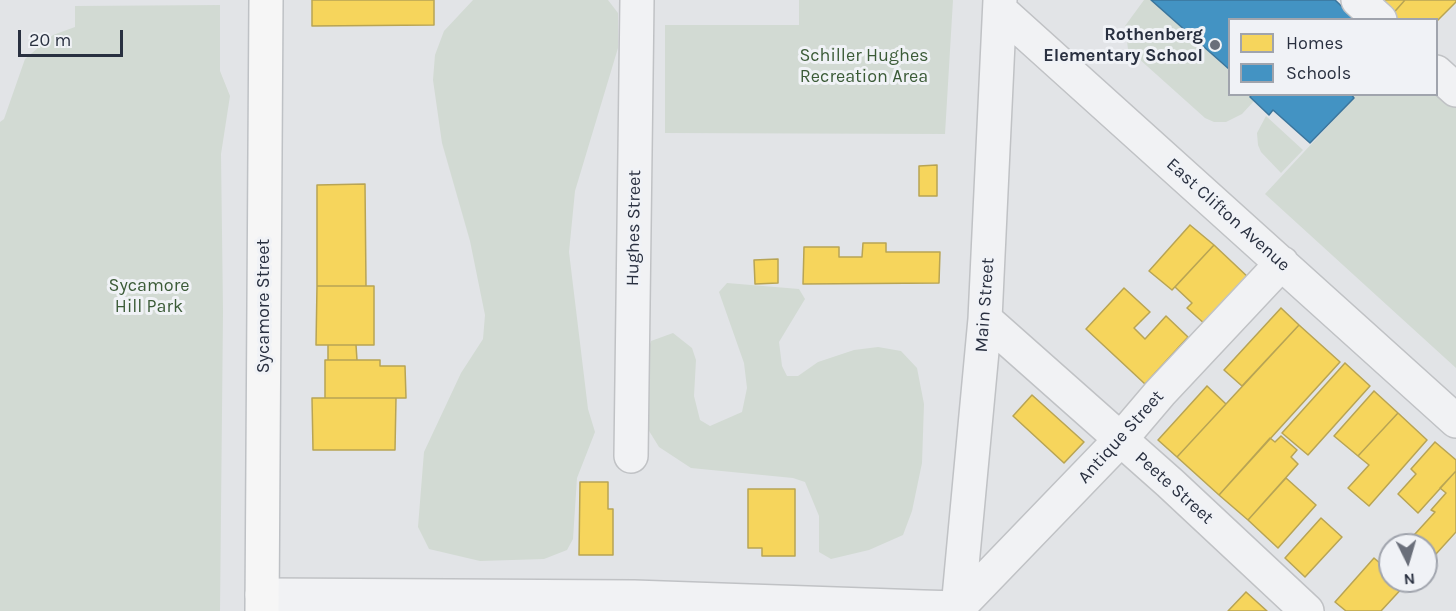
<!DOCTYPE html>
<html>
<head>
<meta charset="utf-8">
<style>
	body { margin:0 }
	#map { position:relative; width:1456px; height:611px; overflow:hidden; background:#e2e4e7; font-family:Karla,sans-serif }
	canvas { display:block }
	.legend { position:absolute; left:1228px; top:18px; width:210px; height:78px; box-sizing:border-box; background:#f0f2f6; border:2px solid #a0a4ad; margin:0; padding:8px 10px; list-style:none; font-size:18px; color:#293040 }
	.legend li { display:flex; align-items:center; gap:12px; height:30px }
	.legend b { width:30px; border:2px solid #a0a4ad }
	.north { position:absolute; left:1378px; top:533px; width:60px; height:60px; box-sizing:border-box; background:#f0f2f6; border:2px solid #a0a4ad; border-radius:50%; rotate:175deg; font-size:16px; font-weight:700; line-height:24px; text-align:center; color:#293040 }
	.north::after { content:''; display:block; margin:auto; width:21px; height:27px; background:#6a6f7a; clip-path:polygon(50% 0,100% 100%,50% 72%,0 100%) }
	.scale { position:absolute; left:18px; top:30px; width:105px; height:27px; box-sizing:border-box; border:3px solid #293040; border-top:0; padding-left:8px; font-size:18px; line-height:21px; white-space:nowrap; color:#293040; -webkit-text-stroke:4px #f0f2f6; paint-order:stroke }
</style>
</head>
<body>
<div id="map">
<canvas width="1456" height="611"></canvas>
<ul class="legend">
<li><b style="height:16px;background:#f6d55c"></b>Homes</li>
<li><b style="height:16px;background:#4393c3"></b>Schools</li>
</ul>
<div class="north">N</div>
<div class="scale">20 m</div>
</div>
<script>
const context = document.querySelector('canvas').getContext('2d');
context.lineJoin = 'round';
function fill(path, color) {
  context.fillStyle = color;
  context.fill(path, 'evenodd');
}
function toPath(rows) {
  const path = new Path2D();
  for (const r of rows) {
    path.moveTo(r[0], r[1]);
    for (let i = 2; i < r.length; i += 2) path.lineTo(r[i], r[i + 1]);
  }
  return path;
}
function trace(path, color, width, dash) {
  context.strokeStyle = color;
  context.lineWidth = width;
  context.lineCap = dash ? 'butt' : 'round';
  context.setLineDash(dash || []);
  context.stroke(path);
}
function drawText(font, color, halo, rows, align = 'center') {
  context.font = font + ' Karla,sans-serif';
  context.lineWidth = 6;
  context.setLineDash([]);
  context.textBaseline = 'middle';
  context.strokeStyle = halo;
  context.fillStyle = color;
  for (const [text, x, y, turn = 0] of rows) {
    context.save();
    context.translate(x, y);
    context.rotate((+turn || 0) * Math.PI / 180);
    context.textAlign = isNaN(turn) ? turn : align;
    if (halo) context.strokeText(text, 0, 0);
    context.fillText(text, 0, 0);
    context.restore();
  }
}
fill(toPath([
	[473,0,608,0,618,13,618,48,575,191,569,252,588,409,595,432,577,478,573,539,567,550,544,559,480,561,429,549,418,527,424,452,461,373,483,339,485,315,470,241,442,143,433,80,435,55,444,31],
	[799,0,953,0,945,134,665,133,665,25,799,25],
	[1144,0,1151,0,1229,70,1230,94,1252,95,1250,97,1254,101,1242,114,1226,122,1214,122,1205,118,1128,49,1125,26],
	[220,5,220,71,230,96,221,154,223,312,220,611,0,611,0,122,4,119,25,59,53,35,75,27,75,6],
	[1436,94,1456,103,1456,368,1265,194,1354,98,1351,95],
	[1266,116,1303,150,1281,173,1261,152,1258,145,1257,133],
	[727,283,799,289,805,299,779,342,782,366,787,376,798,376,818,362,854,350,878,347,901,351,917,368,924,404,922,463,912,511,903,535,869,550,831,559,819,552,819,516,805,482,793,478,691,468,659,447,646,426,647,353,651,341,673,333,692,348,696,360,694,396,700,420,710,426,742,412,747,388,744,363,719,292]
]), '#d2dad3');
const homes = toPath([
	[312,0,434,0,434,25,312,26,312,0],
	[1369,0,1405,0,1389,18,1369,0],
	[1405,0,1456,0,1456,2,1436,22,1436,20,1391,20,1389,18,1405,0],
	[937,165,937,196,919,196,919,166,937,165],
	[365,184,366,286,317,286,317,185,365,184],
	[1190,225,1214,245,1172,290,1149,271,1190,225],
	[863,243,886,243,886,252,940,252,939,283,803,284,804,247,839,247,839,257,862,257,863,243],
	[1214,245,1250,279,1206,325,1187,308,1192,303,1175,287,1214,245],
	[778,259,778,283,755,284,754,260,778,259],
	[317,286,374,286,374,345,316,345,317,286],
	[1124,288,1150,312,1134,328,1145,339,1166,316,1188,337,1145,384,1086,329,1124,288],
	[1281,308,1299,325,1242,386,1224,370,1281,308],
	[1299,325,1340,362,1219,495,1177,457,1299,325],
	[328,345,356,345,357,360,328,360,328,345],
	[325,360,380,360,380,366,405,366,406,398,325,398,325,360],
	[1345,363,1370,386,1308,455,1282,433,1345,363],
	[1207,386,1226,404,1177,457,1158,440,1207,386],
	[1374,391,1398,413,1358,456,1334,436,1374,391],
	[1032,395,1084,442,1064,463,1013,416,1032,395],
	[312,398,396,398,395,450,313,450,312,398],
	[1398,413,1427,440,1369,506,1348,488,1369,465,1358,456,1398,413],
	[1281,436,1297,450,1291,457,1298,464,1248,520,1219,495,1270,438,1275,442,1281,436],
	[1435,442,1456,460,1456,471,1418,513,1398,494,1416,474,1411,469,1435,442],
	[1456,471,1456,532,1426,565,1426,545,1405,545,1435,512,1431,510,1446,493,1440,488,1456,471],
	[1286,478,1316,505,1278,548,1248,520,1286,478],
	[580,482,608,482,608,509,613,509,613,555,579,555,580,482],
	[748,489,795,489,795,556,762,556,762,548,748,548,748,489],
	[1321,518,1342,537,1305,577,1285,558,1321,518],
	[1374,558,1390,572,1390,581,1400,581,1405,585,1381,611,1346,611,1335,602,1374,558],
	[1246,592,1267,611,1228,611,1246,592]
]);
fill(homes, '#f6d55c');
trace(homes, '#b8a454', 1.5);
const schools = toPath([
	[1151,0,1335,0,1356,20,1230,20,1230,70,1151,0],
	[1252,94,1351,94,1354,98,1310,143,1273,110,1269,115,1250,97,1252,94]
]);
fill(schools, '#4393c3');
trace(schools, '#3b759c', 1.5);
const minor = toPath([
	[1358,0,1380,20],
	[1000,10,1456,421],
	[1436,72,1456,90],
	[985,319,1170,483,1307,611],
	[631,456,637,0],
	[262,595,634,597,923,607,958,608,961,611],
	[958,608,985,319,1000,0],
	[958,608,1120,440,1160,393,1282,263]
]);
const major = toPath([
	[262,611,266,0]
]);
trace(minor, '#c0c2c5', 36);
trace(major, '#bec1c5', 36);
trace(minor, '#f1f2f4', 33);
trace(major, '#f6f6f6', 33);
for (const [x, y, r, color] of [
	[1215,45,6,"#6a6f7a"]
]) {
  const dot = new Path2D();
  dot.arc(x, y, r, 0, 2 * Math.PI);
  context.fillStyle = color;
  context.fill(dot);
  trace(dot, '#f0f2f6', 2);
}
drawText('bold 18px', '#293040', '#f0f2f6', [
	["Rothenberg",1203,35],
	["Elementary School",1203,56]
], 'right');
drawText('18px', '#3b5b37', '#f0f2f6', [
	["Schiller Hughes",864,56],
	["Recreation Area",864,77],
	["Sycamore",149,286],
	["Hill Park",149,307]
]);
drawText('18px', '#293040', '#f0f2f6', [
	["East Clifton Avenue",1228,215,42],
	["Hughes Street",634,228,-89],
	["Main Street",985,305,-86],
	["Sycamore Street",264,306,-90],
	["Antique Street",1121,437,-48],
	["Peete Street",1174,488,42]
]);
</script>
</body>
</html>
